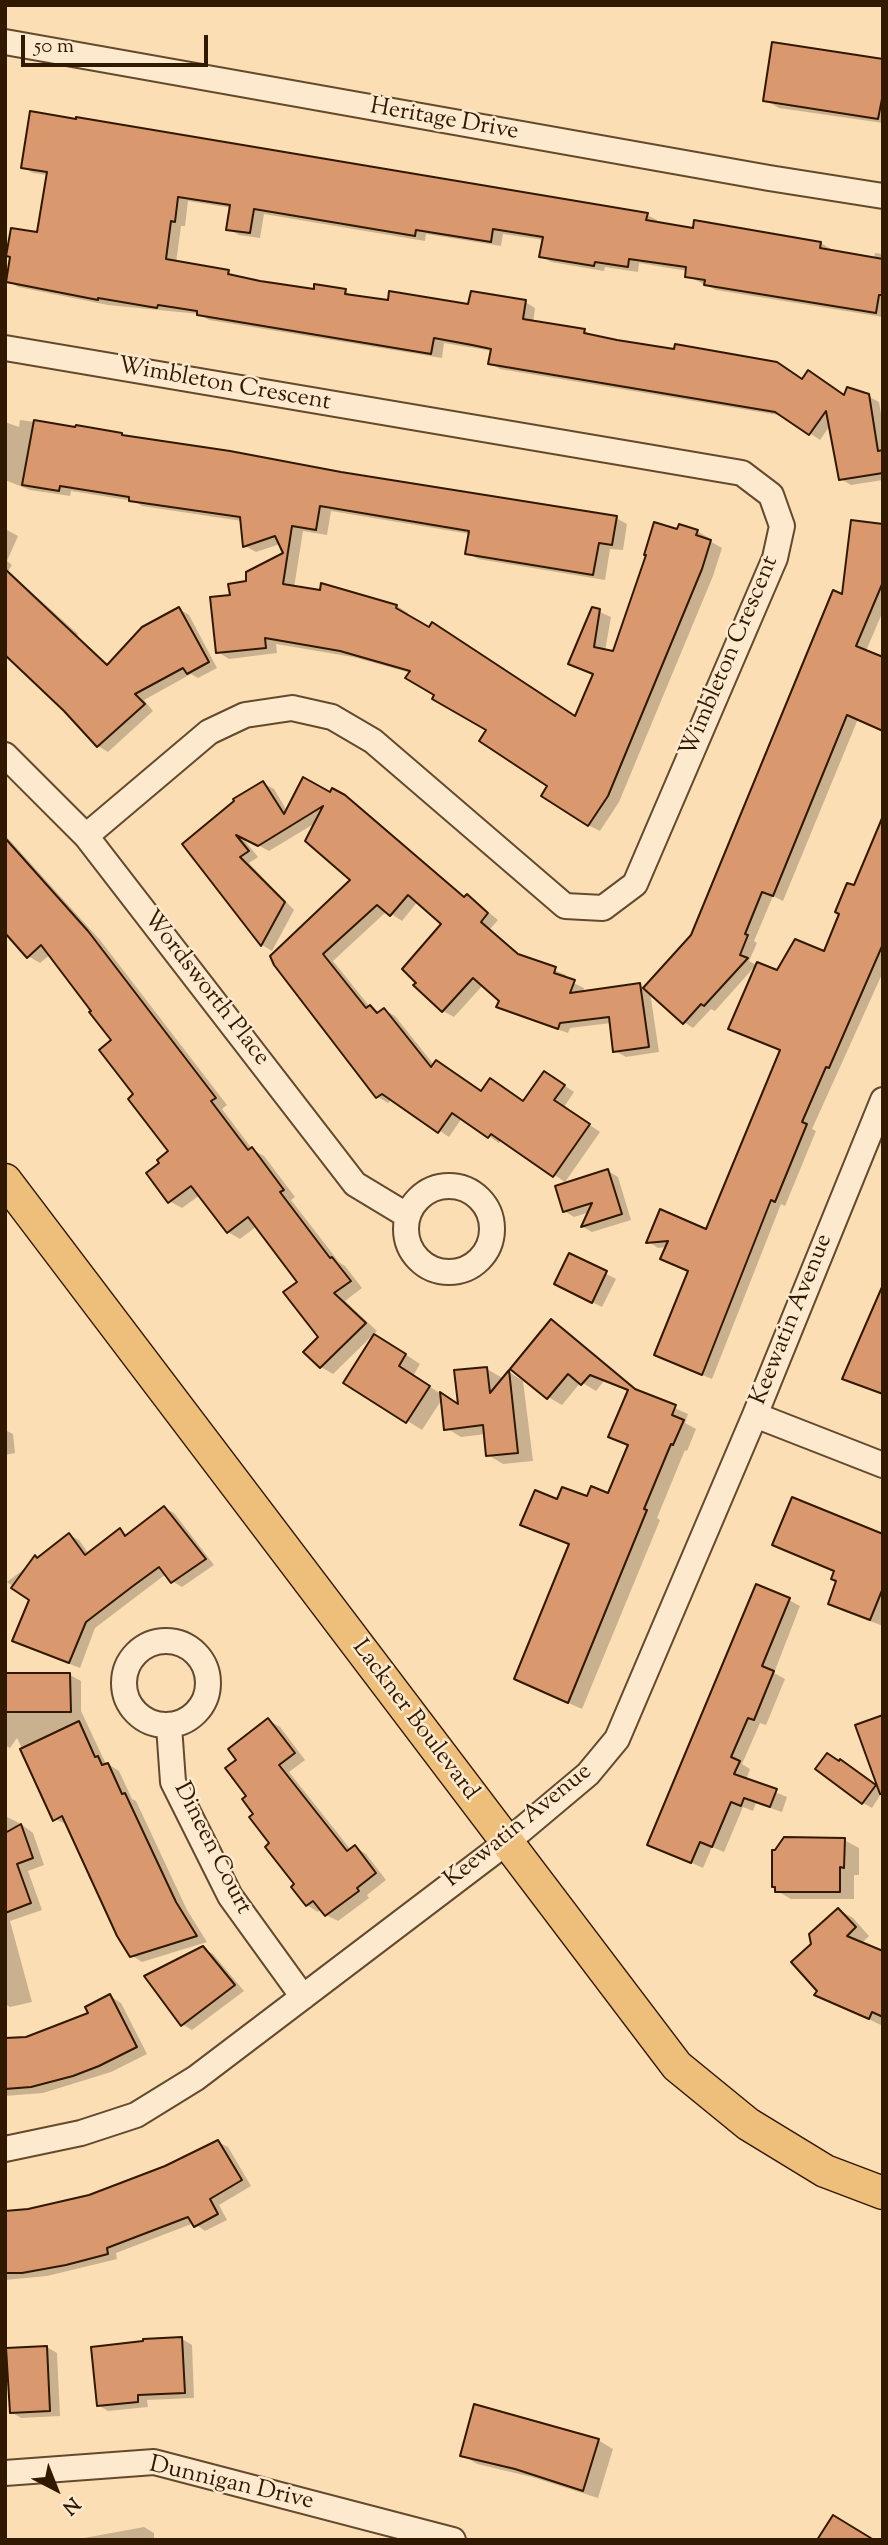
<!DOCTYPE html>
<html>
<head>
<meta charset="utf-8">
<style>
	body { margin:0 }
	#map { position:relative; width:888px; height:2545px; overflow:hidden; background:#fcdeb4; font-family:"Sorts Mill Goudy",serif }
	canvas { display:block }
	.frame { position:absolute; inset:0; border:7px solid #311800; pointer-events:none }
	.north { position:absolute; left:21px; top:2454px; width:70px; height:70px; -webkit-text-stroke:5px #fdeace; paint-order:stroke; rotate:138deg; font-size:19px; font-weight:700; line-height:28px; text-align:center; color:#311800 }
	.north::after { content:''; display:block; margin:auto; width:24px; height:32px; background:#311800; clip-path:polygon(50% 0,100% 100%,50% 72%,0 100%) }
	.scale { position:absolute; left:21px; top:35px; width:187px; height:32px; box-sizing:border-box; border:4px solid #311800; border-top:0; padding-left:9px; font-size:21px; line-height:24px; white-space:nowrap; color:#311800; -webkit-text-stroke:5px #fdeace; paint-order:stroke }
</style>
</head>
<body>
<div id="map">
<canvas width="888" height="2545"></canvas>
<div class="frame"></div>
<div class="north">N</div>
<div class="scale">50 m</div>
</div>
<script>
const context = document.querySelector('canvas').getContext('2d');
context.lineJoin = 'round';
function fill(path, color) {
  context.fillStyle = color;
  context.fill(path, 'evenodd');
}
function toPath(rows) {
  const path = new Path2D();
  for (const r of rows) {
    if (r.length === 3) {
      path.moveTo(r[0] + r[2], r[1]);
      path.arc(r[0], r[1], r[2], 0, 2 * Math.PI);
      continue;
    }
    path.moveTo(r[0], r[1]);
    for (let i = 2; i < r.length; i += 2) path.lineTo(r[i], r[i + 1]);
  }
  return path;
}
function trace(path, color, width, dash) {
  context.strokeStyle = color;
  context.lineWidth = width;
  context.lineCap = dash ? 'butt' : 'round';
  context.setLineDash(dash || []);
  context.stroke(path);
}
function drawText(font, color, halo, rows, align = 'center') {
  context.font = font + ' "Sorts Mill Goudy",serif';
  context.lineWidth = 5;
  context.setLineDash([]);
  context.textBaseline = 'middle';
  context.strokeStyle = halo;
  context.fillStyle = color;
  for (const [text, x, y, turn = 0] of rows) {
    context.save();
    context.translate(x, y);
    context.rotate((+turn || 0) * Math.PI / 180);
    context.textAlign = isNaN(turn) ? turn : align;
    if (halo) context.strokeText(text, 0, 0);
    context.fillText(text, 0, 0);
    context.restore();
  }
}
fill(toPath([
	[883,61,883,123,779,108,765,100],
	[22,167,647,215,657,220,657,223,821,243,831,249,830,252,874,259,875,253,883,254,883,317,716,290,687,276,688,271,639,263,638,272,605,267,604,271,551,262,541,256,544,240,503,234,501,246,426,234,425,241,264,214,260,238,239,235,228,229,232,208,188,201,185,226,181,226,176,263,228,272,238,278,315,291,345,291,356,297,389,302,470,306,525,302,535,308,533,323,585,331,595,337,803,380,845,397,868,396,879,402,883,426,883,480,851,485,841,479,831,424,820,440,784,416,500,369,490,363,492,351,444,343,442,358,209,320,199,314,108,305,18,287,8,281,38,234,48,175,33,173],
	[20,420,121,434,127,438,341,474,616,518,627,524,623,550,610,549,605,580,478,559,467,553,470,534,331,511,327,535,303,531,294,588,322,592,323,585,397,606,408,613,407,616,577,718,594,675,571,663,593,609,611,617,605,651,615,653,679,531,697,531,709,538,708,540,722,548,713,576,619,802,600,831,588,825,550,785,488,730,437,695,411,673,353,657,276,644,277,653,229,659,218,652,248,583,285,554,280,544,256,552,245,546,242,521,142,506,134,501,71,491,70,496,30,490,5,480,5,422,19,427],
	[883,526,883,611,866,651,858,719,783,901,773,896,754,941,757,943,749,961,756,965,715,1011,711,1009,693,1028,684,1022,650,992,659,1052,626,1057,615,1051,611,1023,570,1028,568,1033,508,1012,498,1006,501,1001,483,985,454,1017,443,1011,416,985,444,924,418,901,402,921,387,911,333,961,370,1007,381,1013,385,1010,395,1016,434,1065,482,1093,524,1103,555,1079,574,1092,564,1107,600,1132,565,1182,502,1139,499,1143,462,1118,449,1137,392,1099,388,1103,378,1097,276,964,353,880,317,822,269,851,241,836,258,857,249,863,294,910,272,951,262,945,184,844,263,783,274,789,287,811,331,794,333,790,356,803,466,898,477,903,498,920,490,929,524,958,566,975,565,979,584,988,583,993,640,985,645,988,693,936,844,597],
	[5,529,18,536,7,561,12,565,8,571,78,634,77,636,109,665,179,609,189,615,217,668,198,678,191,674,144,700,153,711,108,752,98,746,5,643],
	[883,813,883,972,812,1129,816,1131,785,1206,781,1204,712,1379,666,1360,690,1272,667,1247,658,1248,649,1242,707,1231,781,1051,730,1029,778,972,824,953,882,821,880,820],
	[5,835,100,940,227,1105,222,1109,253,1150,264,1156,295,1197,291,1200,339,1262,345,1266,362,1288,345,1301,377,1331,333,1374,321,1367,320,1337,300,1282,257,1226,240,1239,228,1232,200,1195,182,1208,169,1201,161,1164,170,1152,136,1095,113,1041,94,1011,51,954,40,963,28,956,5,930],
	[608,1171,618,1177,631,1220,592,1232,583,1227,590,1212,574,1217,564,1211],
	[570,1255,616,1279,602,1307,566,1289],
	[552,1321,565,1329,643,1394,688,1414,685,1423,696,1429,687,1451,685,1450,657,1518,660,1520,582,1709,530,1686,570,1546,523,1524,558,1501,609,1495,629,1447,610,1437,630,1392,604,1381,596,1391,581,1382,562,1405,548,1397],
	[390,1344,420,1364,413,1376,460,1406,487,1369,504,1379,509,1372,523,1381,533,1461,503,1464,488,1455,486,1434,461,1437,446,1428,443,1398,422,1430,346,1382],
	[5,1430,13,1434,15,1453,5,1455],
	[165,1508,174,1513,214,1565,182,1587,172,1581,166,1574,95,1628,80,1668,24,1646,31,1599,7,1582,69,1535,79,1540,89,1554,120,1530,128,1535],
	[883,1536,883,1626,843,1611,830,1603,838,1581,836,1572,774,1545],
	[789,1600,800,1606,774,1673,785,1679,766,1725,760,1723,742,1764,750,1769,746,1780,787,1797,782,1812,756,1803,753,1811,743,1807,724,1852,712,1847,703,1868,649,1844],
	[5,1675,70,1675,81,1681,81,1711,105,1762,119,1771,132,1799,136,1801,187,1910,207,1942,142,1962,131,1955,68,1825,55,1819,17,1738,10,1748,5,1745],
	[268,1720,280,1727,305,1760,289,1772,351,1850,355,1847,366,1854,386,1880,367,1895,369,1898,338,1921,326,1915,322,1909,318,1912,307,1905,256,1814,249,1796,239,1760],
	[840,1762,850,1767,883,1791,872,1808,863,1803],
	[5,1816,21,1824,33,1833,44,1865,28,1871,42,1910,10,1921,32,2002,10,2007,5,2004],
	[844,1840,859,1848,859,1875,854,1875,854,1899,791,1899,777,1891],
	[839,1910,853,1918,869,1936,861,1944,883,1953,883,2026,816,1994,819,1991,813,1945],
	[203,1948,213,1954,244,1991,192,2030,182,2024],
	[110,1996,121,2003,147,2054,111,2072,43,2093,5,2096,5,2040,27,2038,90,2014],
	[218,2142,228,2147,251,2186,219,2205,227,2220,205,2231,194,2223,116,2253,117,2259,47,2276,5,2280,5,2212,28,2211,89,2197,132,2182],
	[182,2339,192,2345,194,2398,147,2400,148,2407,108,2411,98,2405],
	[47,2347,57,2353,60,2416,21,2418,11,2412],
	[598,2440,613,2449,598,2498,532,2477,477,2464,462,2455],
	[144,2527,154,2533,154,2540,73,2540]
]), '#0003');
const building = toPath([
	[772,42,883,59,883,94,878,119,763,101,772,42],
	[30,111,76,119,76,117,648,213,646,220,693,228,694,220,821,242,820,248,883,259,883,295,879,295,876,313,704,285,705,280,685,277,686,267,629,259,628,267,595,262,594,266,539,257,543,237,493,229,491,242,416,230,415,236,254,209,250,233,226,230,230,205,178,197,175,222,171,221,166,259,229,270,228,274,260,281,314,289,314,284,346,289,345,294,388,300,389,291,468,304,471,291,526,300,523,319,585,329,584,333,617,340,674,349,675,344,777,362,802,379,808,370,844,395,847,387,869,394,878,451,883,450,883,473,839,480,826,411,809,435,775,412,488,364,491,349,472,345,434,338,431,354,197,315,197,311,158,305,157,308,98,298,98,300,6,282,10,257,6,256,11,228,37,232,47,172,21,168,30,111],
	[34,420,75,427,76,425,122,433,122,435,230,451,341,472,617,516,612,545,599,543,593,575,465,554,469,531,320,506,316,530,292,526,283,584,320,590,321,583,397,605,396,608,429,627,432,622,575,716,593,674,568,664,592,607,600,609,594,647,613,651,646,555,644,555,654,522,677,529,679,524,698,530,696,535,711,540,702,569,608,796,588,826,541,796,547,786,479,741,486,730,432,699,434,695,405,678,410,671,340,651,265,638,266,648,216,653,210,597,230,595,228,584,246,581,246,572,283,553,275,536,243,547,240,517,129,501,129,497,60,486,59,491,22,485,34,420],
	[851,520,883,524,883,582,856,646,883,657,883,731,847,715,773,896,762,892,745,934,748,935,740,955,748,958,704,1006,701,1004,683,1024,643,988,691,935,833,590,842,594,851,520],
	[5,569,107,665,142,627,179,607,209,662,187,674,183,668,135,694,145,704,97,747,64,711,5,655,5,569],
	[303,777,330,792,332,788,345,795,464,897,467,894,488,913,481,922,518,954,556,967,554,973,575,980,570,993,640,983,649,1047,613,1052,609,1017,560,1023,558,1029,496,1007,499,1001,473,978,442,1012,413,985,416,983,402,969,441,924,408,895,390,916,377,905,323,954,366,1008,370,1005,377,1013,384,1008,431,1067,436,1060,481,1091,490,1078,523,1101,544,1071,565,1085,554,1100,590,1124,553,1177,491,1134,488,1138,452,1113,438,1133,382,1094,376,1098,274,965,270,956,350,880,305,841,323,806,258,846,236,835,249,851,240,857,285,902,261,946,182,844,234,801,233,799,263,781,284,814,303,777],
	[883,816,883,944,829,1068,826,1067,802,1122,807,1124,775,1202,771,1200,702,1375,654,1355,688,1271,660,1259,668,1241,646,1243,660,1209,706,1229,780,1050,728,1029,757,962,777,970,795,939,824,951,839,914,835,912,847,883,854,885,883,816],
	[5,838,88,931,216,1098,211,1101,248,1150,252,1147,284,1190,280,1192,330,1258,332,1257,351,1281,334,1293,366,1323,320,1368,303,1352,318,1337,283,1292,297,1282,248,1217,227,1233,191,1186,168,1203,146,1173,159,1163,157,1160,168,1151,128,1099,133,1094,99,1050,111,1040,89,1012,91,1011,41,945,27,958,5,933,5,838],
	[608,1169,622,1214,581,1227,592,1203,563,1212,555,1186,608,1169],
	[569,1253,607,1271,592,1303,554,1284,569,1253],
	[882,1287,883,1287,883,1394,842,1379,882,1287],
	[551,1319,635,1389,676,1405,672,1415,684,1420,673,1445,671,1444,644,1509,647,1510,568,1703,514,1679,569,1544,520,1525,535,1490,557,1499,562,1487,587,1496,591,1486,608,1493,628,1445,608,1437,628,1390,590,1375,581,1385,568,1374,547,1399,510,1369,551,1319],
	[374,1334,406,1354,399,1366,430,1386,406,1423,343,1383,374,1334],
	[487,1367,490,1393,509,1370,518,1453,486,1456,483,1425,444,1430,440,1392,458,1404,454,1370,487,1367],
	[792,1497,883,1534,883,1588,870,1620,828,1604,836,1581,831,1579,834,1571,772,1545,792,1497],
	[164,1506,206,1559,171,1583,159,1567,133,1586,86,1622,69,1663,12,1641,29,1600,11,1588,35,1555,37,1558,69,1533,85,1555,120,1528,125,1536,164,1506],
	[756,1584,790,1598,762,1666,774,1671,754,1720,748,1718,731,1757,740,1761,734,1774,777,1789,770,1807,744,1798,741,1806,731,1802,712,1847,700,1842,691,1863,647,1845,756,1584],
	[5,1673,70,1673,71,1712,5,1712,5,1673],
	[883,1715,883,1794,880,1794,855,1725,883,1715],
	[268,1718,295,1753,279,1765,347,1851,355,1845,376,1873,357,1888,359,1891,325,1916,313,1901,306,1906,291,1887,294,1884,265,1847,269,1843,249,1817,253,1814,242,1799,246,1796,225,1768,236,1760,228,1749,268,1718],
	[79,1721,95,1757,98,1756,102,1765,108,1763,122,1794,125,1793,176,1902,197,1936,130,1957,117,1936,62,1816,53,1821,20,1749,79,1721],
	[827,1753,839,1761,840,1759,876,1785,862,1804,815,1769,827,1753],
	[21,1824,33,1858,17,1864,31,1903,5,1913,5,1833,21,1824],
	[784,1837,845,1838,844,1868,840,1867,840,1892,775,1892,775,1887,772,1887,772,1850,775,1850,784,1837],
	[838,1908,856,1927,847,1936,883,1951,883,2017,872,2012,869,2019,814,1995,817,1991,791,1962,811,1944,809,1934,838,1908],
	[203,1946,235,1985,181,2026,144,1976,203,1946],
	[110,1994,137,2047,99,2066,73,2076,31,2087,5,2089,5,2038,26,2037,88,2013,85,2007,110,1994],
	[218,2140,242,2180,210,2199,218,2214,194,2227,188,2217,107,2248,108,2254,66,2265,22,2273,5,2273,5,2211,28,2209,89,2195,165,2166,218,2140],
	[182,2337,185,2393,138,2395,138,2402,97,2406,91,2347,143,2341,143,2339,182,2337],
	[47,2346,50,2411,10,2413,6,2348,47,2346],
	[474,2404,599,2439,583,2491,515,2469,460,2456,474,2404],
	[833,2515,874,2540,817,2540,833,2515]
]);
fill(building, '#d9986e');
trace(building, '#311800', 2);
const minor = toPath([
	[5,42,769,178,883,196],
	[5,348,742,473,771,495,782,526,775,558,635,884,603,908,565,906,373,741,332,717,292,708,245,715,209,732,86,836],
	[5,755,86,836,355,1184,408,1216],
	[449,1229,43],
	[755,1415,883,1465],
	[166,1683,42],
	[169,1726,173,1782,230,1896,303,1997],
	[5,2149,81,2133,136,2115,196,2078,507,1842,588,1774,617,1739,755,1415,883,1100],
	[5,2473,154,2462,453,2540]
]);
const major = toPath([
	[5,1180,677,2066,748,2124,825,2171,883,2193]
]);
trace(minor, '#644a2d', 28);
trace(major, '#311800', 35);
trace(minor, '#fdeace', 24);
trace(major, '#eebf7a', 32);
drawText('24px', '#311800', '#fdeace', [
	["Heritage Drive",444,121,10],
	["Wimbleton Crescent",224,386,10],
	["Wimbleton Crescent",731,657,-67],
	["Wordsworth Place",205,989,52],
	["Keewatin Avenue",793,1320,-68],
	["Lackner Boulevard",414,1721,53],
	["Keewatin Avenue",519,1827,-39],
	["Dineen Court",211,1849,63],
	["Dunnigan Drive",231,2485,13]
]);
</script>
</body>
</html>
